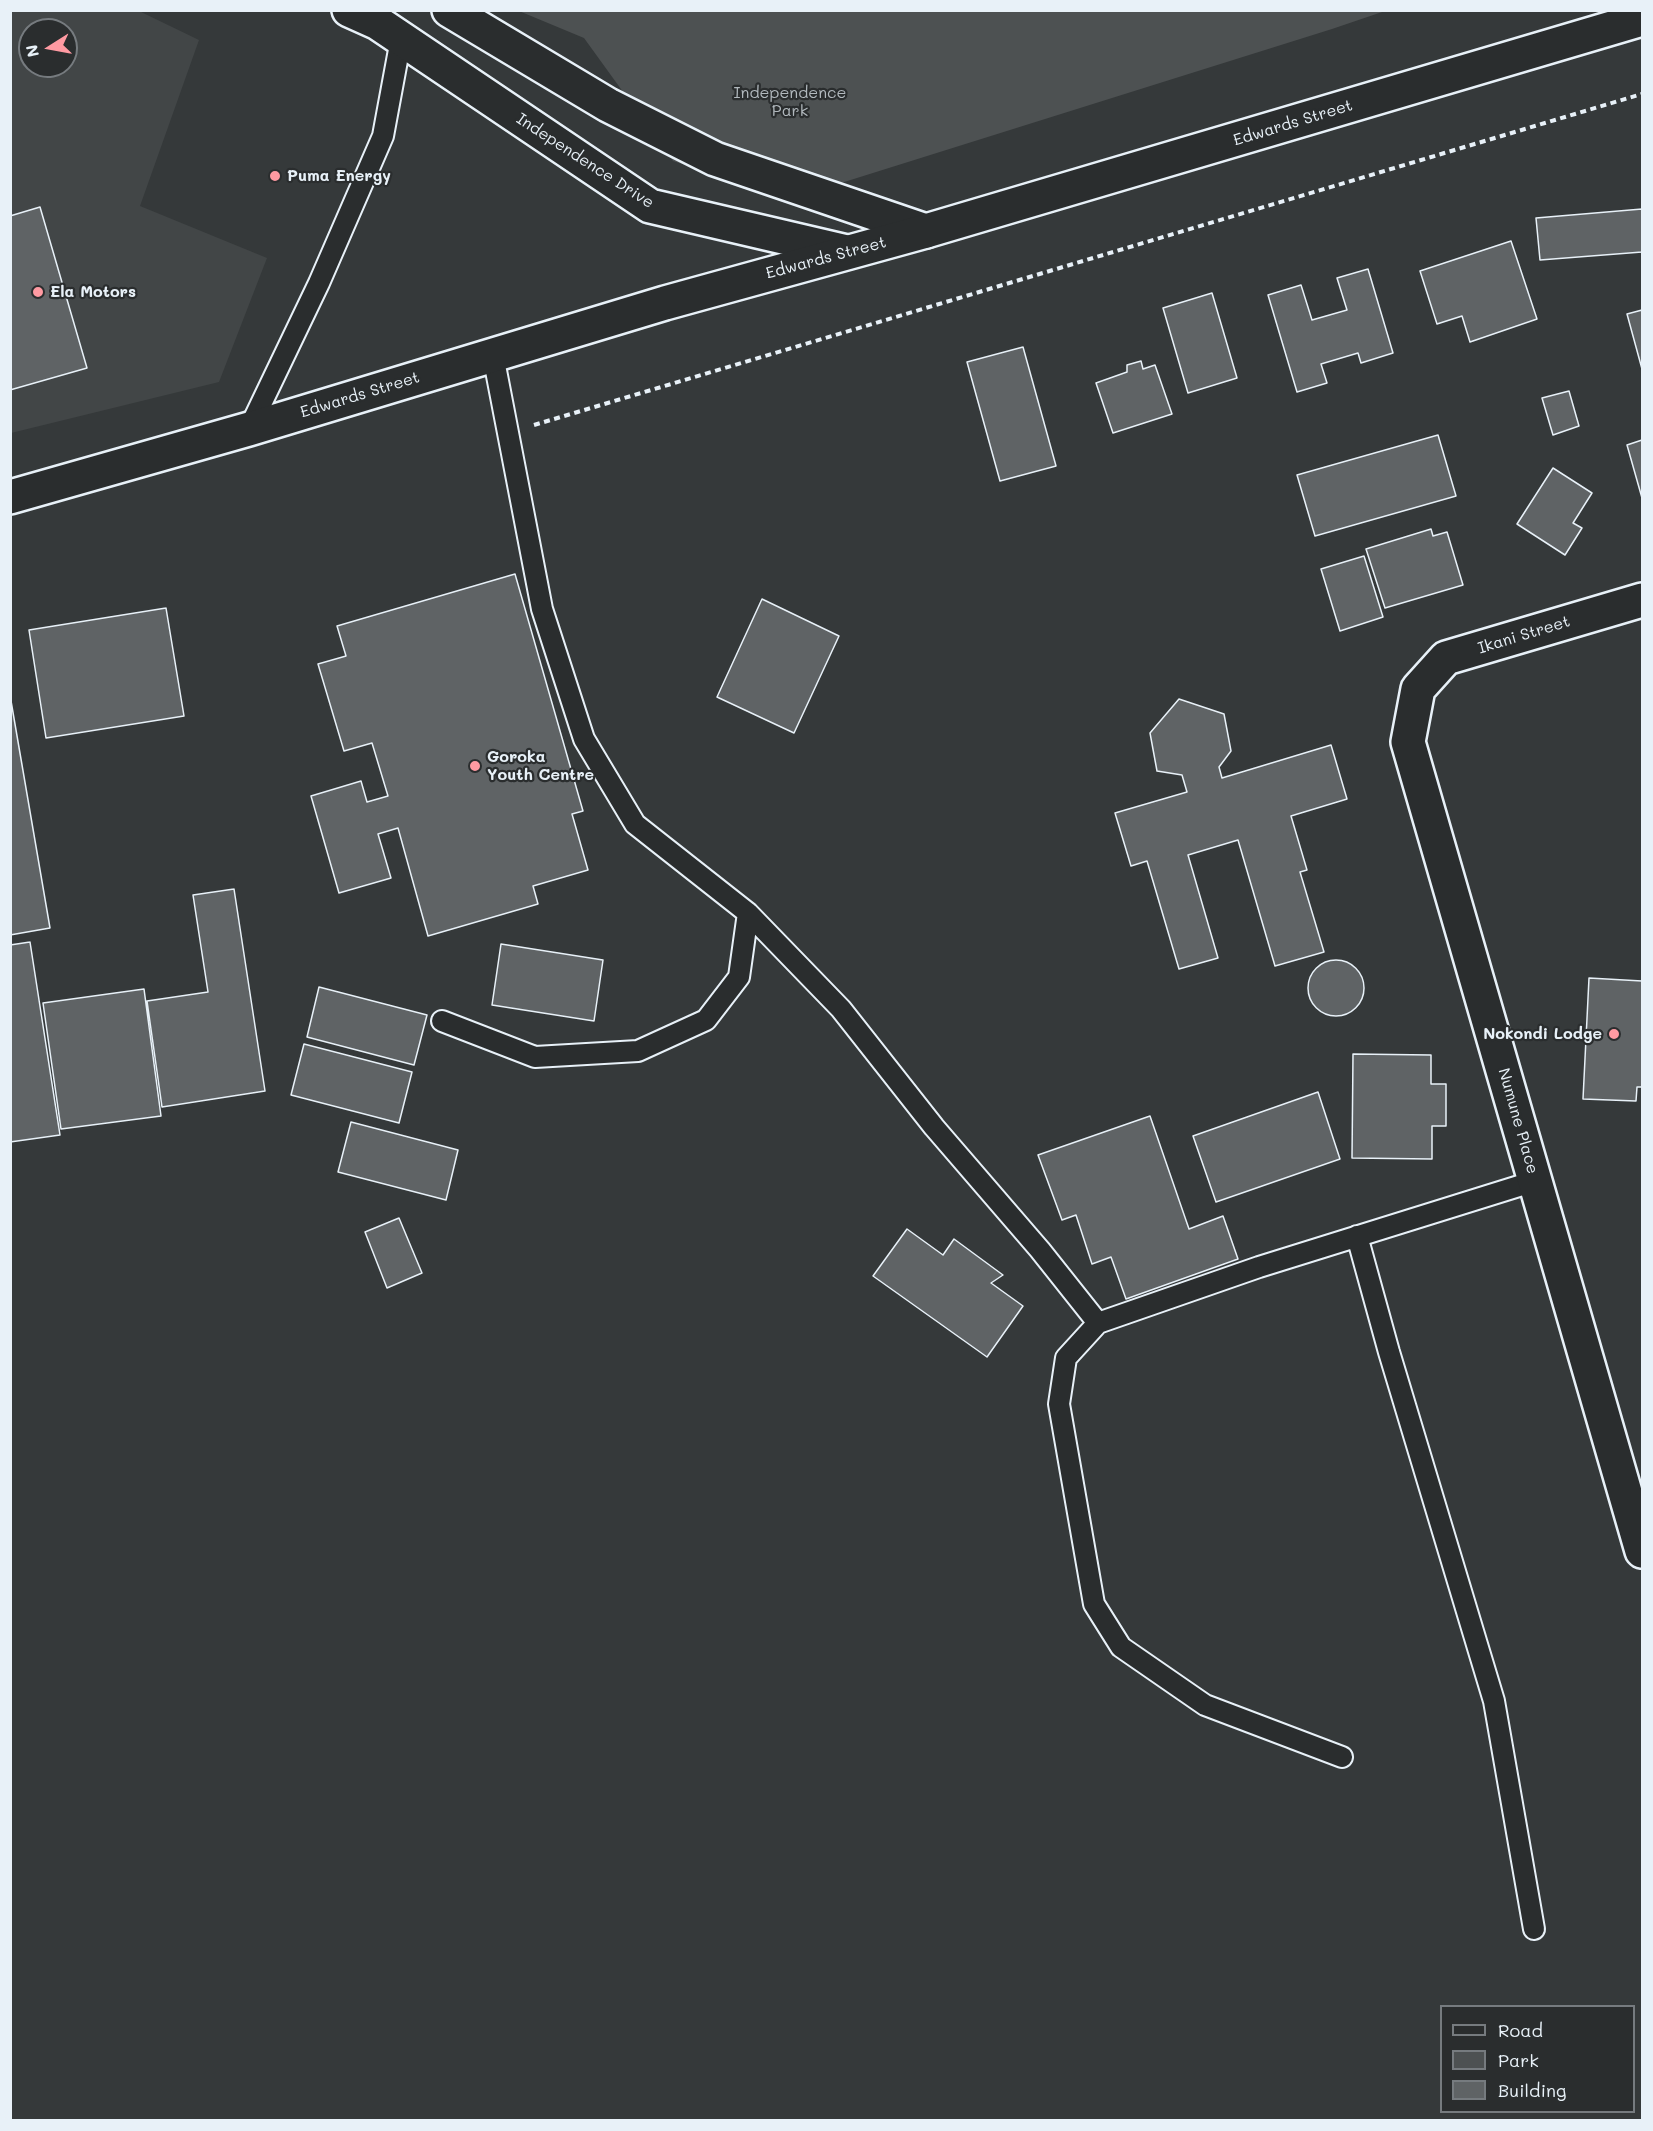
<!DOCTYPE html>
<html>
<head>
<meta charset="utf-8">
<style>
	body { margin:0 }
	#map { position:relative; width:1653px; height:2131px; overflow:hidden; background:#35393a; font-family:Mali,sans-serif }
	canvas { display:block }
	.frame { position:absolute; inset:0; border:12px solid #e8f1f8; pointer-events:none }
	.legend { position:absolute; left:1440px; top:2005px; width:195px; height:108px; box-sizing:border-box; background:#2a2d2e; border:2px solid #767b7f; margin:0; padding:8px 10px; list-style:none; font-size:18px; color:#e8f1f8 }
	.legend li { display:flex; align-items:center; gap:12px; height:30px }
	.legend b { width:30px; border:2px solid #767b7f }
	.north { position:absolute; left:18px; top:18px; width:60px; height:60px; box-sizing:border-box; background:#2a2d2e; border:2px solid #767b7f; border-radius:50%; rotate:259deg; font-size:16px; font-weight:700; line-height:24px; text-align:center; color:#e8f1f8 }
	.north::after { content:''; display:block; margin:auto; width:21px; height:27px; background:#ff9aa2; clip-path:polygon(50% 0,100% 100%,50% 72%,0 100%) }
</style>
</head>
<body>
<div id="map">
<canvas width="1653" height="2131"></canvas>
<div class="frame"></div>
<ul class="legend">
<li><b style="height:8px;background:#2a2d2e"></b>Road</li>
<li><b style="height:16px;background:#4d5152"></b>Park</li>
<li><b style="height:16px;background:#5f6365"></b>Building</li>
</ul>
<div class="north">N</div>
</div>
<script>
const context = document.querySelector('canvas').getContext('2d');
context.lineJoin = 'round';
function fill(path, color) {
  context.fillStyle = color;
  context.fill(path, 'evenodd');
}
function toPath(rows) {
  const path = new Path2D();
  for (const r of rows) {
    if (r.length === 3) {
      path.moveTo(r[0] + r[2], r[1]);
      path.arc(r[0], r[1], r[2], 0, 2 * Math.PI);
      continue;
    }
    path.moveTo(r[0], r[1]);
    for (let i = 2; i < r.length; i += 2) path.lineTo(r[i], r[i + 1]);
  }
  return path;
}
function trace(path, color, width, dash) {
  context.strokeStyle = color;
  context.lineWidth = width;
  context.lineCap = dash ? 'butt' : 'round';
  context.setLineDash(dash || []);
  context.stroke(path);
}
function drawText(font, color, halo, rows, align = 'center') {
  context.font = font + ' Mali,sans-serif';
  context.lineWidth = 4.5;
  context.setLineDash([]);
  context.textBaseline = 'middle';
  context.strokeStyle = halo;
  context.fillStyle = color;
  for (const [text, x, y, turn = 0] of rows) {
    context.save();
    context.translate(x, y);
    context.rotate((+turn || 0) * Math.PI / 180);
    context.textAlign = isNaN(turn) ? turn : align;
    if (halo) context.strokeText(text, 0, 0);
    context.fillText(text, 0, 0);
    context.restore();
  }
}
fill(toPath([
	[10,11,139,11,199,40,140,206,267,258,219,382,11,433],
	[30,30,66,30,66,66,30,66]
]), '#424647');
fill(toPath([
	[519,11,1385,11,1332,29,790,199,673,161,584,38]
]), '#4d5152');
const building = toPath([
	[40,207,87,368,10,390,10,216,40,207],
	[1642,209,1642,252,1540,260,1536,218,1642,209],
	[1511,241,1537,319,1470,342,1462,316,1437,324,1420,271,1511,241],
	[1368,269,1393,353,1361,363,1358,353,1321,364,1327,383,1297,392,1268,295,1301,285,1312,320,1347,310,1337,278,1368,269],
	[1212,293,1237,378,1188,393,1163,308,1212,293],
	[1642,310,1642,369,1627,314,1642,310],
	[1023,347,1056,466,1000,481,967,362,1023,347],
	[1141,361,1143,369,1155,365,1172,414,1113,433,1096,383,1127,372,1127,365,1141,361],
	[1569,391,1579,426,1553,435,1542,398,1569,391],
	[1438,435,1456,496,1315,536,1297,475,1438,435],
	[1642,440,1642,498,1627,445,1642,440],
	[1553,468,1592,493,1573,523,1582,528,1565,555,1517,524,1553,468],
	[1431,529,1433,536,1447,532,1463,585,1385,608,1366,549,1431,529],
	[1364,556,1383,617,1340,631,1321,569,1364,556],
	[515,574,583,811,572,814,588,870,533,886,538,904,428,936,398,828,378,834,391,878,339,893,311,796,361,781,367,802,388,796,372,743,344,751,318,664,346,656,337,626,515,574],
	[762,599,839,636,794,733,717,697,762,599],
	[166,608,184,716,46,738,29,630,166,608],
	[10,695,50,928,10,935,10,695],
	[1179,699,1224,714,1231,751,1219,767,1222,778,1331,745,1347,799,1291,816,1307,870,1300,872,1324,952,1275,966,1238,840,1188,855,1218,958,1179,969,1147,861,1131,866,1115,813,1187,792,1182,775,1157,771,1150,733,1179,699],
	[234,889,265,1091,162,1107,147,1001,208,992,193,895,234,889],
	[30,942,60,1135,10,1142,10,945,30,942],
	[501,944,603,960,594,1021,492,1005,501,944],
	[1336,988,28],
	[1589,978,1642,981,1642,1087,1637,1087,1636,1101,1583,1099,1589,978],
	[319,987,427,1015,414,1065,307,1037,319,987],
	[144,989,161,1116,61,1129,43,1003,144,989],
	[304,1044,412,1072,399,1123,291,1095,304,1044],
	[1353,1054,1431,1055,1431,1084,1446,1084,1446,1126,1432,1126,1432,1159,1352,1158,1353,1054],
	[1318,1092,1340,1159,1216,1202,1193,1136,1318,1092],
	[1150,1116,1189,1229,1223,1216,1238,1259,1126,1299,1111,1257,1092,1264,1076,1215,1062,1220,1038,1155,1150,1116],
	[351,1122,458,1150,446,1200,338,1172,351,1122],
	[399,1218,422,1273,387,1288,365,1232,399,1218],
	[907,1229,943,1255,954,1239,1003,1275,991,1283,1023,1306,987,1357,873,1276,907,1229]
]);
fill(building, '#5f6365');
trace(building, '#e8f1f8', 1.5);
const service = toPath([
	[493,355,542,609,584,739,635,824,748,913,841,1009,934,1127,1040,1250,1098,1323],
	[249,429,319,283,383,136,401,39],
	[442,1021,535,1057,638,1051,706,1020,739,977,748,913],
	[1357,1236,1389,1352,1494,1701,1534,1929],
	[1342,1757,1205,1705,1121,1647,1094,1604,1059,1404,1066,1358,1098,1323,1259,1267,1535,1181]
]);
const minor = toPath([
	[1642,600,1446,658,1418,689,1408,742,1642,1551]
]);
const secondary = toPath([
	[349,10,378,23,650,206,847,252],
	[449,10,608,105,715,159,926,231]
]);
const trunk = toPath([
	[10,497,249,429,665,303,926,231,1642,19]
]);
trace(service, '#e8f1f8', 24);
trace(minor, '#e8f1f8', 38);
trace(secondary, '#e8f1f8', 38);
trace(trunk, '#e8f1f8', 38);
trace(toPath([
	[534,425,1642,94]
]), '#e8f1f8', 4, [6, 4.5]);
trace(service, '#2a2d2e', 20);
trace(minor, '#2a2d2e', 33);
trace(secondary, '#2a2d2e', 33);
trace(trunk, '#2a2d2e', 33);
for (const [x, y, r, color] of [
	[275,176,6,"#ff9aa2"],
	[38,292,6,"#ff9aa2"],
	[475,766,6,"#ff9aa2"],
	[1614,1034,6,"#ff9aa2"]
]) {
  const dot = new Path2D();
  dot.arc(x, y, r, 0, 2 * Math.PI);
  context.fillStyle = color;
  context.fill(dot);
  trace(dot, '#2a2d2e', 2);
}
drawText('16px', '#b2b9be', '#2a2d2e', [
	["Independence",790,93],
	["Park",790,111]
]);
drawText('16px', '#e8f1f8', '#2a2d2e', [
	["Edwards Street",1293,123,-17],
	["Independence Drive",585,161,33],
	["Edwards Street",826,258,-15],
	["Edwards Street",360,395,-17],
	["Ikani Street",1524,635,-17],
	["Numune Place",1518,1121,74]
]);
drawText('bold 16px', '#e8f1f8', '#2a2d2e', [
	["Puma Energy",287,176],
	["Ela Motors",50,292],
	["Goroka",487,757],
	["Youth Centre",487,775],
	["Nokondi Lodge",1602,1034,"right"]
], 'left');
</script>
</body>
</html>
